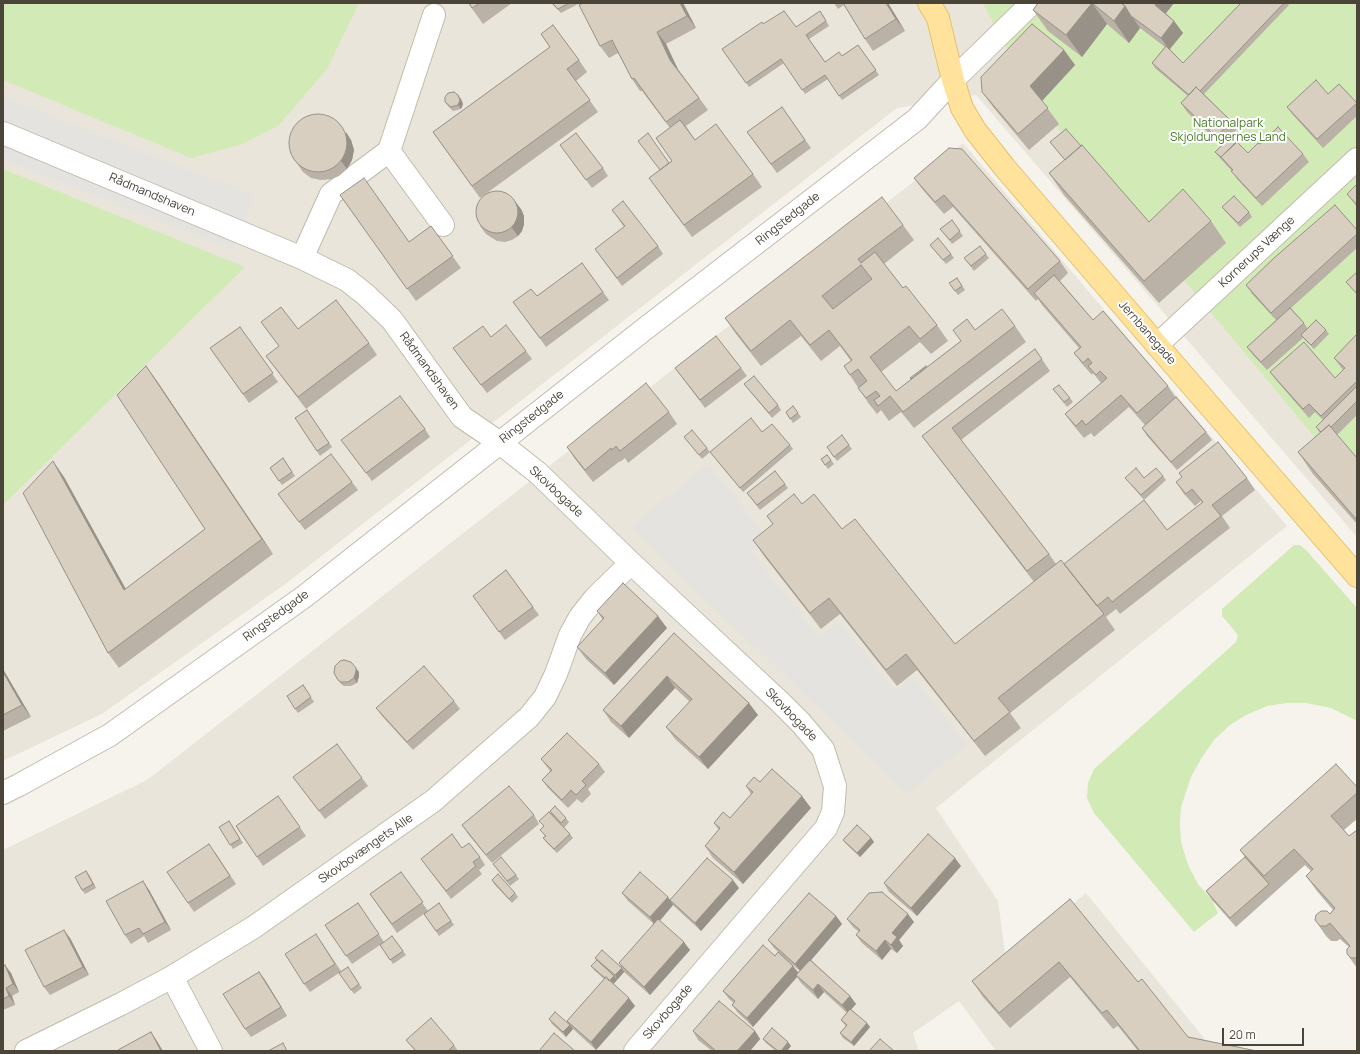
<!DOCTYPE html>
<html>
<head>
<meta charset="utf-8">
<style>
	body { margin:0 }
	#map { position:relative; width:1360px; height:1054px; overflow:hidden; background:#f6f3ec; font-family:Manrope,sans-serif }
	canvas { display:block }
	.frame { position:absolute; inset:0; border:4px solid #4b4439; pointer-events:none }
	.scale { position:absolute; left:1222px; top:1028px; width:82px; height:18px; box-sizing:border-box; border:2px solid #4b4439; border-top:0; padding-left:5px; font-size:12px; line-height:14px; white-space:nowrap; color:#4b4439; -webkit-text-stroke:3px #fff; paint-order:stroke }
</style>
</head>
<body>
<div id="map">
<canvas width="1360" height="1054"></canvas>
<div class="frame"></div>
<div class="scale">20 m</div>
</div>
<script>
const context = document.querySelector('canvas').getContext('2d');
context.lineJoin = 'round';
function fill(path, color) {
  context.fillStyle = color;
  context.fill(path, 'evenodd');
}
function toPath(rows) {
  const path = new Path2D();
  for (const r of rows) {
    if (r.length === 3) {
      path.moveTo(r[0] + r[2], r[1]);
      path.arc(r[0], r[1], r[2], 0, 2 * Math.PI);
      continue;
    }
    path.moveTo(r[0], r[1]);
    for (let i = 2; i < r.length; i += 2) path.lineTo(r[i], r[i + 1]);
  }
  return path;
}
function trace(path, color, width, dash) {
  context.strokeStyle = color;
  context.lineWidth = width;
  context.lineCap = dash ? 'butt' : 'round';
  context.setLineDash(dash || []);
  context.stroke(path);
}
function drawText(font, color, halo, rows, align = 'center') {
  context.font = font + ' Manrope,sans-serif';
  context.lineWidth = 4;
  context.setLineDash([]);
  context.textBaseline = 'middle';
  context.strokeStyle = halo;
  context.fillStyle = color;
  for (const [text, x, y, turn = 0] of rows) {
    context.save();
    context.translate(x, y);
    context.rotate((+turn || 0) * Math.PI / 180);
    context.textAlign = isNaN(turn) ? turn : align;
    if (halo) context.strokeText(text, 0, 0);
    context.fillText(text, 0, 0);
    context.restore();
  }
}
fill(toPath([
	[3,3,1357,3,1357,537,976,95,897,108,288,582,102,714,3,761],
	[963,143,1287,526,936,808,998,901,1006,960,1086,893,1208,1043,1251,1051,996,1051,959,1001,913,1033,919,1051,3,1051,3,850,147,780]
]), '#eae5da');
fill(toPath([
	[3,3,359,3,327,69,279,125,243,144,191,158,3,80],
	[983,3,1357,3,1357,488,1032,97],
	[3,169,245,267,3,505],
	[1294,545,1300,545,1307,551,1357,608,1357,721,1331,708,1306,703,1287,703,1267,706,1246,715,1230,725,1214,740,1201,759,1191,777,1181,807,1180,824,1181,842,1188,865,1198,884,1212,900,1218,913,1194,932,1094,813,1087,798,1088,783,1094,769,1236,642,1238,635,1222,616,1222,609]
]), '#d2eab5');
fill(toPath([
	[3,97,254,195,233,250,3,160],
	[708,464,768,539,751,552,819,637,840,622,895,692,913,678,966,744,907,794,631,527]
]), '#e5e3e0');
const minor = toPath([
	[3,133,302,258,347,280,366,295,392,320,462,417,500,443,538,473,631,563,780,702,801,723,823,749,835,786,833,812,826,828,635,1051],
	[389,151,443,225],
	[302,258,331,194,389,151,434,15],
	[1157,345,1357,159],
	[3,793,19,785,110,735,305,596,646,328,917,119,953,80,1032,3],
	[172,977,211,1051],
	[26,1051,121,1004,172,977,254,927,433,801,529,717,545,697,556,674,570,635,580,617,595,598,631,563]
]);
const major = toPath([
	[929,3,938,18,953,80,962,108,975,130,1005,168,1157,345,1357,576]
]);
trace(minor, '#c2bbae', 24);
trace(major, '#e6c16a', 24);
trace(minor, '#fff', 22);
trace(major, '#ffe39c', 22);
fill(toPath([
	[468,3,512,3,483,24],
	[551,3,580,3,561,13],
	[683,3,696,28,666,44,678,69,708,110,686,126,695,140,753,174,762,187,692,237,649,178,672,161,656,138,670,128,642,91,640,91,632,79,618,53,609,58,600,46],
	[834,3,888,3,905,31,873,51,865,39,844,5,838,9],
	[1038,3,1174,3,1166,13,1174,21,1183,33,1170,49,1183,63,1241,3,1287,3,1289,5,1204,94,1231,121,1237,129,1221,145,1187,112,1181,103,1188,96,1155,68,1152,63,1165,47,1140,28,1129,43,1107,24,1082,57,1048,31,1033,10],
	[823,15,829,26,809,39,825,62,842,56,858,45,879,75,842,100,828,79,805,94,784,63,749,87,722,49,763,24,796,27],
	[541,34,579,60,587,72,576,81,598,112,480,198,433,132,550,47],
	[1064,50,1075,65,1042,101,1059,124,1029,150,993,107,982,92],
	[1339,84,1357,103,1357,116,1323,148,1293,115,1287,107,1328,94],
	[461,99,463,104,461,109,453,111,448,106,445,102],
	[782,107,811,148,777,173,747,132],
	[351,140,354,150,352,160,347,169,339,176,332,179,321,180,311,178,303,172,292,156],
	[1050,142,1081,146,1149,222,1211,221,1226,243,1159,303,1064,195,1049,173,1065,160],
	[1236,142,1248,153,1260,144,1303,154,1309,162,1262,206,1237,179,1232,171,1218,156,1215,152],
	[560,145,603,168,608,176,592,188],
	[949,148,1060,261,1068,273,1060,281,1093,320,1168,386,1176,398,1206,432,1212,440,1177,470,1147,436,1142,428,1145,425,1129,407,1094,437,1091,433,1084,438,1074,426,1065,414,1101,383,1093,373,1092,375,1083,365,1074,353,1079,348,1042,305,1038,299,1036,301,953,207,944,214,923,190,914,178],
	[1357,184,1357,207,1347,194],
	[340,195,409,242,431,226,461,268,416,301],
	[1222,207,1249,212,1252,217,1240,227,1225,211],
	[521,209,524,216,524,224,522,231,518,236,512,240,505,242,497,241,486,234,480,226],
	[612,210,658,246,663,254,622,286,595,249,624,227],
	[952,220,963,236,952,244,940,229],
	[903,225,914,240,884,264,903,288,937,325,948,341,931,354,920,342,881,372,896,391,975,330,1015,326,1026,342,914,428,901,412,889,421,881,410,877,414,869,404,844,366,851,361,840,346,821,361,801,336,761,366,736,334,725,318],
	[1357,230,1357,248,1291,308,1304,323,1308,329,1326,330,1329,334,1314,349,1303,338,1267,370,1253,355,1247,347,1276,320,1252,294,1246,285],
	[930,245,951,254,954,258,946,264],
	[986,254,989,258,974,271,964,258],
	[582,263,609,300,546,347,519,310,537,296],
	[957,278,965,290,958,295,949,283],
	[261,322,369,343,377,355,306,409,266,356,279,346],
	[240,327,278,382,249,403,210,348],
	[1357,334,1357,415,1337,435,1357,458,1357,524,1313,474,1298,452,1320,433,1316,427,1323,420,1315,412,1309,418,1276,380,1270,372,1335,378,1343,370,1334,358],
	[491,337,526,351,532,359,487,393,453,348],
	[1035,349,1050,371,961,440,1049,554,1056,564,1064,564,1167,530,1202,503,1201,501,1195,506,1184,494,1176,482,1247,478,1255,490,1222,516,1230,528,1120,614,1116,609,1106,617,1115,630,1010,713,1021,728,985,756,917,670,897,686,840,614,821,629,764,556,753,540,773,524,767,516,802,504,842,529,955,644,1034,582,931,448,922,436],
	[146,366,273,554,119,668,108,653,64,477,126,589,205,529],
	[675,368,741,368,747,376,705,408],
	[744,384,778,405,781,410,772,418],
	[1053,389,1070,398,1073,402,1067,407],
	[793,406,801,417,793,423,786,412],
	[307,410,332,447,320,456,295,418],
	[669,412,677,424,628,463,625,458,620,462,620,461,593,482,575,459,567,447],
	[425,429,430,437,372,481,347,448],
	[762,432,790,445,793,449,743,492,710,452],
	[684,437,707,448,710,452,702,459],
	[849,445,852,449,837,461,827,447],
	[827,455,834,464,828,469,821,459],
	[283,458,295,476,282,485,270,468],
	[1163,476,1166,480,1144,500,1125,478,1144,478],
	[352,482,358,490,305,530,278,494],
	[785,484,788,488,760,510,747,493],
	[506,570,539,615,505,640,473,596],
	[597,611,667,628,614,685,586,659,577,647,603,620],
	[674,633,758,715,708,769,675,739,666,727,690,702,675,688,629,738,611,722,603,710],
	[3,669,31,717,3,731],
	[359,672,359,676,357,683,351,686,344,686,341,684,338,680],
	[303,685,314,702,298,713,295,709],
	[454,701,460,709,413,750,382,716,376,708],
	[541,759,599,764,605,772,588,789,591,794,582,803,577,799,568,808,548,788,542,780,550,771],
	[293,777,362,778,368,786,325,819],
	[760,782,811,808,743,884,713,858,705,846,719,830,714,823,730,818,751,794,746,786],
	[1357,787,1357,819,1344,830,1349,836,1357,830,1357,968,1347,954,1349,947,1340,939,1337,941,1331,941,1326,936,1315,920,1330,914,1333,910,1317,891,1306,876,1311,871,1305,865,1236,927,1212,900,1206,891,1245,857,1240,850],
	[278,796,306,836,263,866,236,826],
	[550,811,566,818,569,822,564,828,552,815],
	[534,815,539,824,492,863,468,834,462,825],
	[539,821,570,834,573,838,557,853,546,842,543,838,545,836,540,830,544,826],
	[232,825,243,843,233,849,219,827],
	[871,838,874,842,860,857,846,844,843,840],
	[462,848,480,857,485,865,479,870,482,874,451,899,421,859],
	[215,852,236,884,194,912,188,903],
	[493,864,516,875,519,879,510,886],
	[961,866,917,916,889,892,884,883],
	[86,871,96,888,85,894,82,890],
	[401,872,428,911,397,933,370,894],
	[492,880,515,893,518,897,512,903,494,884],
	[739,888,701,931,676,908,673,905,660,921,690,950,650,995,624,972,619,963,654,924,628,901,622,893,668,897,670,900],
	[149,890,171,930,148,943,144,936,131,944,125,935],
	[1070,899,1138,982,1188,1037,1257,1051,1138,1051,1118,1026,1113,1029,1070,977,1010,1028,983,997,972,981],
	[358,903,384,942,392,936,406,955,393,964,380,945,352,964,325,925],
	[439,903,454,925,439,936,424,914],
	[836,916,842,924,811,960,850,996,856,1004,851,1009,870,1027,854,1046,843,1038,840,1033,846,1026,844,1024,841,1020,847,1013,824,992,818,999,801,983,797,977,753,1027,738,1013,732,1005,734,1003,729,999,723,991,775,956,778,952,774,948,768,940],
	[787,960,800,971,798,972,793,966],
	[847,919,914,922,899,940,903,946,897,953,891,949,882,960,862,943,856,935,859,932,853,927],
	[70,938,89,975,50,995,44,987],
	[322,943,341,971,348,967,362,988,354,994,339,973,310,992,304,984],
	[595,958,622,968,624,972,617,980,614,977,617,980,613,984,635,1006,596,1050,573,1029,566,1037,552,1024,549,1019,570,1025,567,1021,604,979,594,970,591,966,597,961],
	[3,966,11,973,19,992,12,996,15,1005,3,1010],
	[259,972,265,980,287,1016,251,1037,245,1029],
	[693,1031,755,1031,760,1039,750,1051,712,1051,698,1040],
	[763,1039,791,1046,787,1051,776,1051,766,1043],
	[406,1040,454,1045,458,1051,415,1051]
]), '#bab2a6');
fill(toPath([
	[680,3,683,3,696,28,687,16],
	[886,3,888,3,905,31,896,19],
	[1092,3,1107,24,1082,57,1066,35],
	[1156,3,1174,3,1163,17,1155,5],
	[1125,6,1140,28,1129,43,1114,21],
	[1174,21,1183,33,1169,50,1161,38],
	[657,32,666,44,679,72,670,60],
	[1064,50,1075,65,1041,102,1030,86],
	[458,95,461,99,463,104,461,109,458,105],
	[346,132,351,140,354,150,352,160,347,169,341,161],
	[515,201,521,209,524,216,524,224,522,231,518,236,512,228],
	[146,366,157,381,273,554,262,539],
	[53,461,64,477,135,606,124,590],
	[658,616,667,628,614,685,605,673],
	[356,668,359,672,359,676,357,683,354,678],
	[3,669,31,717,22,705,3,672],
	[667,676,675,688,629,738,621,726],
	[749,703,758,715,708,769,699,757],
	[802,796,811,808,743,884,734,872],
	[871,838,874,842,860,857,857,853],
	[955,858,961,866,917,916,911,908],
	[86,871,89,875,96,888,93,884],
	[733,880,739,888,701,931,695,923],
	[143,881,149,890,171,930,165,922],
	[668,897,673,905,655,926,650,917],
	[908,914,914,922,899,940,903,946,897,953,891,945,892,933],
	[836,916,842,924,801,972,795,964],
	[64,930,70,938,89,975,83,967],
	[885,940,891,949,882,960,876,951],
	[684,942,690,950,650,995,644,987],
	[5,965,11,973,19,992,13,984],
	[793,966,799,974,796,975,797,977,753,1027,747,1018],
	[622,968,624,972,617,980,615,975],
	[259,972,265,980,287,1016,281,1007],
	[614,976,617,980,612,986,609,982],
	[818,984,824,992,818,999,813,990],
	[6,988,12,996,15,1005,9,996],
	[850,996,856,1004,848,1013,842,1005],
	[629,998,635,1006,596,1050,591,1042],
	[867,1023,870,1027,854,1046,851,1042],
	[570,1025,573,1029,566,1037,563,1032],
	[755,1031,760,1039,750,1051,737,1051],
	[151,1032,157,1041,163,1051,161,1051],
	[788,1042,791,1046,787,1051,781,1051]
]), '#979187');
const building = toPath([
	[469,3,480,3,472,8,469,3],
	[552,3,569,3,558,9,552,3],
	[583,3,680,3,687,16,657,32,670,60,699,98,666,122,634,78,632,79,612,40,600,46,579,5,583,3],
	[843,3,886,3,896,19,865,39,843,3],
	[1038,3,1092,3,1066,35,1033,10,1038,3],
	[1092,3,1121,3,1125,6,1114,21,1092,3],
	[1121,3,1156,3,1155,5,1174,21,1161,38,1131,16,1125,6,1121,3],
	[1241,3,1284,3,1200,91,1196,87,1189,95,1152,63,1166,46,1183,63,1241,3],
	[784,11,796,27,820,11,826,21,806,35,825,62,839,52,842,56,858,45,876,70,839,96,825,75,802,90,781,59,746,83,722,49,762,22,763,24,784,11],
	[1032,24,1064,50,1030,86,1048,108,1018,134,982,92,981,77,1032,24],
	[553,25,579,60,567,69,590,100,472,186,433,132,550,47,541,34,553,25],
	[1316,80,1328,94,1339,84,1357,103,1317,139,1287,107,1316,80],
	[1196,87,1231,121,1216,137,1181,103,1196,87],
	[454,92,458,95,460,100,458,105,451,107,445,102,445,97,448,93,454,92],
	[782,107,805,140,771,164,747,132,782,107],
	[318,143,29],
	[680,120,695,140,716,124,753,174,684,225,649,178,672,161,656,138,680,120],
	[1278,127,1303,154,1256,198,1231,171,1233,170,1221,157,1237,142,1248,153,1258,143,1260,144,1278,127],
	[1066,129,1081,146,1065,160,1050,142,1066,129],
	[576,133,603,168,586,180,560,145,576,133],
	[648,133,669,163,660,170,638,141,648,133],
	[1231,137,1236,142,1221,157,1215,152,1231,137],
	[1082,145,1149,222,1183,189,1211,221,1144,281,1049,173,1082,145],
	[949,148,962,149,1060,261,1028,289,944,195,935,202,914,178,949,148],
	[364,178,409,242,431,226,453,256,407,289,340,195,364,178],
	[1357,184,1357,205,1347,194,1357,184],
	[497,212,21],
	[1234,196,1249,212,1238,223,1222,207,1234,196],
	[882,197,903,225,858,259,861,263,875,252,903,288,906,286,937,325,920,339,909,326,870,357,896,391,961,341,953,330,967,319,975,330,1002,309,1015,326,903,412,890,396,878,406,874,400,880,396,876,391,866,398,858,388,867,381,858,369,850,375,844,366,852,360,829,330,810,345,790,320,751,351,725,318,882,197],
	[861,265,872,279,833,309,822,296,861,265],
	[623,201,658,246,617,278,595,249,625,226,612,210,623,201],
	[1335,205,1357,230,1357,234,1271,313,1246,285,1274,258,1335,205],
	[952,220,960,231,950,240,940,229,952,220],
	[938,238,951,254,943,260,930,245,938,238],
	[980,246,986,254,971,266,964,258,980,246],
	[582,263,603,292,540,338,513,302,531,289,537,296,582,263],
	[1357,272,1357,294,1346,282,1357,272],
	[1054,275,1093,320,1103,311,1168,386,1137,413,1121,395,1086,425,1082,420,1076,426,1065,414,1107,378,1100,371,1096,375,1088,366,1092,363,1088,358,1083,363,1074,353,1081,347,1034,293,1054,275],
	[957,278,962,286,955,291,949,283,957,278],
	[336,300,369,343,298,397,266,356,279,346,261,322,281,307,298,329,336,300],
	[1290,308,1304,323,1261,362,1247,347,1290,308],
	[1316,320,1326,330,1311,345,1301,335,1316,320],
	[506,325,526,351,481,385,453,348,483,326,491,337,506,325],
	[240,327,273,373,243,394,210,348,240,327],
	[1357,334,1357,381,1321,416,1309,404,1303,409,1270,372,1304,342,1335,378,1345,368,1334,358,1357,334],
	[716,336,741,368,700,400,675,368,716,336],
	[1035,349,1042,359,952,428,1049,554,1027,571,922,436,1035,349],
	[146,366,262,539,108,653,23,493,53,461,124,590,205,529,117,395,146,366],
	[926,366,926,367,911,379,910,378,926,366],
	[754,376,778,405,769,413,744,384,754,376],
	[646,383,669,412,620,451,616,446,612,450,611,448,585,470,567,447,646,383],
	[1059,385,1070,398,1064,402,1053,389,1059,385],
	[1357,386,1357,401,1331,427,1329,425,1321,432,1316,427,1357,386],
	[400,396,425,429,366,473,341,440,400,396],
	[1176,397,1206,432,1171,462,1142,428,1176,397],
	[793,406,798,413,790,419,786,412,793,406],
	[307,410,329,443,317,451,295,418,307,410],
	[751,418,762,432,772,424,790,445,740,488,710,452,751,418],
	[1329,425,1357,458,1357,520,1298,452,1329,425],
	[692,430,707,448,699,455,684,437,692,430],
	[842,435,849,445,834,457,827,447,842,435],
	[1218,442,1247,478,1212,505,1221,516,1112,602,1108,597,1097,606,1064,564,1144,500,1167,530,1203,502,1192,489,1186,494,1176,482,1182,477,1179,473,1218,442],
	[331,454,352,482,299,522,278,494,331,454],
	[827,455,831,460,825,465,821,459,827,455],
	[283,458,292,472,279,481,270,468,283,458],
	[1136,468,1144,478,1156,468,1163,476,1141,495,1125,478,1136,468],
	[775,471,785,484,757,505,747,493,775,471],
	[794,494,802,504,814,494,842,529,855,519,955,644,1061,560,1104,614,998,698,1010,712,974,741,906,654,886,670,829,598,810,613,753,540,773,524,767,516,794,494],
	[506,570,533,607,499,632,473,596,506,570],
	[623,583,658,616,605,673,577,647,604,618,597,611,623,583],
	[674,633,749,703,699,757,666,727,692,699,667,676,621,726,603,710,674,633],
	[344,660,351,662,356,668,356,671,354,678,348,682,341,682,338,680,334,673,335,666,340,661,344,660],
	[424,666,454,701,407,742,376,708,424,666],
	[3,672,22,705,3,715,3,672],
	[303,685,311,697,295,709,287,696,303,685],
	[567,733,599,764,582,781,586,785,576,795,571,790,562,800,542,780,552,770,541,759,567,733],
	[337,744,362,778,319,811,293,777,337,744],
	[1336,764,1357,787,1357,793,1331,816,1349,836,1357,830,1357,957,1356,958,1351,958,1347,954,1347,949,1350,946,1330,923,1326,926,1320,926,1315,920,1316,915,1321,911,1327,911,1330,914,1335,908,1306,876,1313,869,1294,849,1264,876,1240,850,1336,764],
	[772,769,802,796,734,872,705,846,720,828,714,823,723,812,730,818,753,792,746,786,754,777,760,782,772,769],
	[509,786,534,815,486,855,462,825,509,786],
	[278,796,300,827,257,857,236,826,278,796],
	[555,806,566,818,561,823,550,811,555,806],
	[549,812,570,834,554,849,543,838,546,836,540,830,544,826,539,821,549,812],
	[229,821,240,839,230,845,219,827,229,821],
	[857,825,871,838,857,853,843,840,857,825],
	[452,834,462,848,469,843,480,857,473,862,476,866,446,891,421,859,452,834],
	[928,834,955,858,911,908,884,883,928,834],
	[209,844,230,876,188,903,167,872,209,844],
	[501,857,516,875,507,881,493,864,501,857],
	[1245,857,1269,884,1230,918,1206,891,1245,857],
	[707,858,733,880,695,923,670,900,707,858],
	[86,871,93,884,82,890,75,877,86,871],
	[401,872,423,902,392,924,370,894,401,872],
	[640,872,668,897,650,917,622,893,640,872],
	[498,874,515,893,509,899,492,880,498,874],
	[143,881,165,922,143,934,139,928,125,935,106,901,143,881],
	[882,892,908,914,892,933,897,937,891,945,885,940,876,951,856,935,860,930,847,919,869,893,882,892],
	[809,893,836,916,795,964,768,940,809,893],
	[1070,899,1138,982,1142,979,1188,1037,1257,1051,1140,1051,1107,1010,1102,1013,1059,962,999,1013,972,981,1070,899],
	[358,903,379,934,346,956,325,925,358,903],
	[439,903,451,921,436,931,424,914,439,903],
	[658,919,684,942,644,987,619,963,658,919],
	[64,930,83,967,44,987,25,950,64,930],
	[316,934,335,964,304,984,285,954,316,934],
	[392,936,403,951,390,960,380,945,392,936],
	[763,945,775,956,778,952,793,966,747,1018,732,1005,735,1001,723,991,763,945],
	[602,950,622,968,615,975,595,958,602,950],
	[597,960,614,976,609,981,606,977,605,978,591,966,597,960],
	[810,960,850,996,842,1005,818,984,813,990,796,975,810,960],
	[5,965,13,984,6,988,9,996,3,999,3,966,5,965],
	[348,967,359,984,351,990,339,973,348,967],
	[259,972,281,1007,245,1029,223,994,259,972],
	[606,977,629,998,591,1042,567,1021,606,977],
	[719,1001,755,1031,737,1051,716,1051,693,1031,719,1001],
	[850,1009,867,1023,851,1042,840,1033,847,1025,841,1020,850,1009],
	[555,1012,570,1025,563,1032,549,1019,555,1012],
	[431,1018,454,1045,448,1051,416,1051,406,1040,431,1018],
	[772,1028,788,1042,781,1051,778,1051,763,1039,772,1028],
	[151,1032,161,1051,119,1051,118,1050,151,1032],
	[554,1033,575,1051,539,1051,554,1033],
	[880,1039,893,1050,892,1051,869,1051,880,1039],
	[283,1043,287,1051,268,1051,283,1043]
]);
fill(building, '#d8cfc1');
trace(building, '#979187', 1);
drawText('12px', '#4a7f2a', '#fff', [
	["Nationalpark",1228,124],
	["Skjoldungernes Land",1228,138]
]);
drawText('12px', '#4b4439', '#fff', [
	["Rådmandshaven",152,195,23],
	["Ringstedgade",788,219,-38],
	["Kornerups Vænge",1257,252,-43],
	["Jernbanegade",1147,333,49],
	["Rådmandshaven",429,371,54],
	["Ringstedgade",532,417,-38],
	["Skovbogade",556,492,43],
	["Ringstedgade",276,616,-36],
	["Skovbogade",791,715,46],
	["Skovbovængets Alle",366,849,-35],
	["Skovbogade",668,1012,-49]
]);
</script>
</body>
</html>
